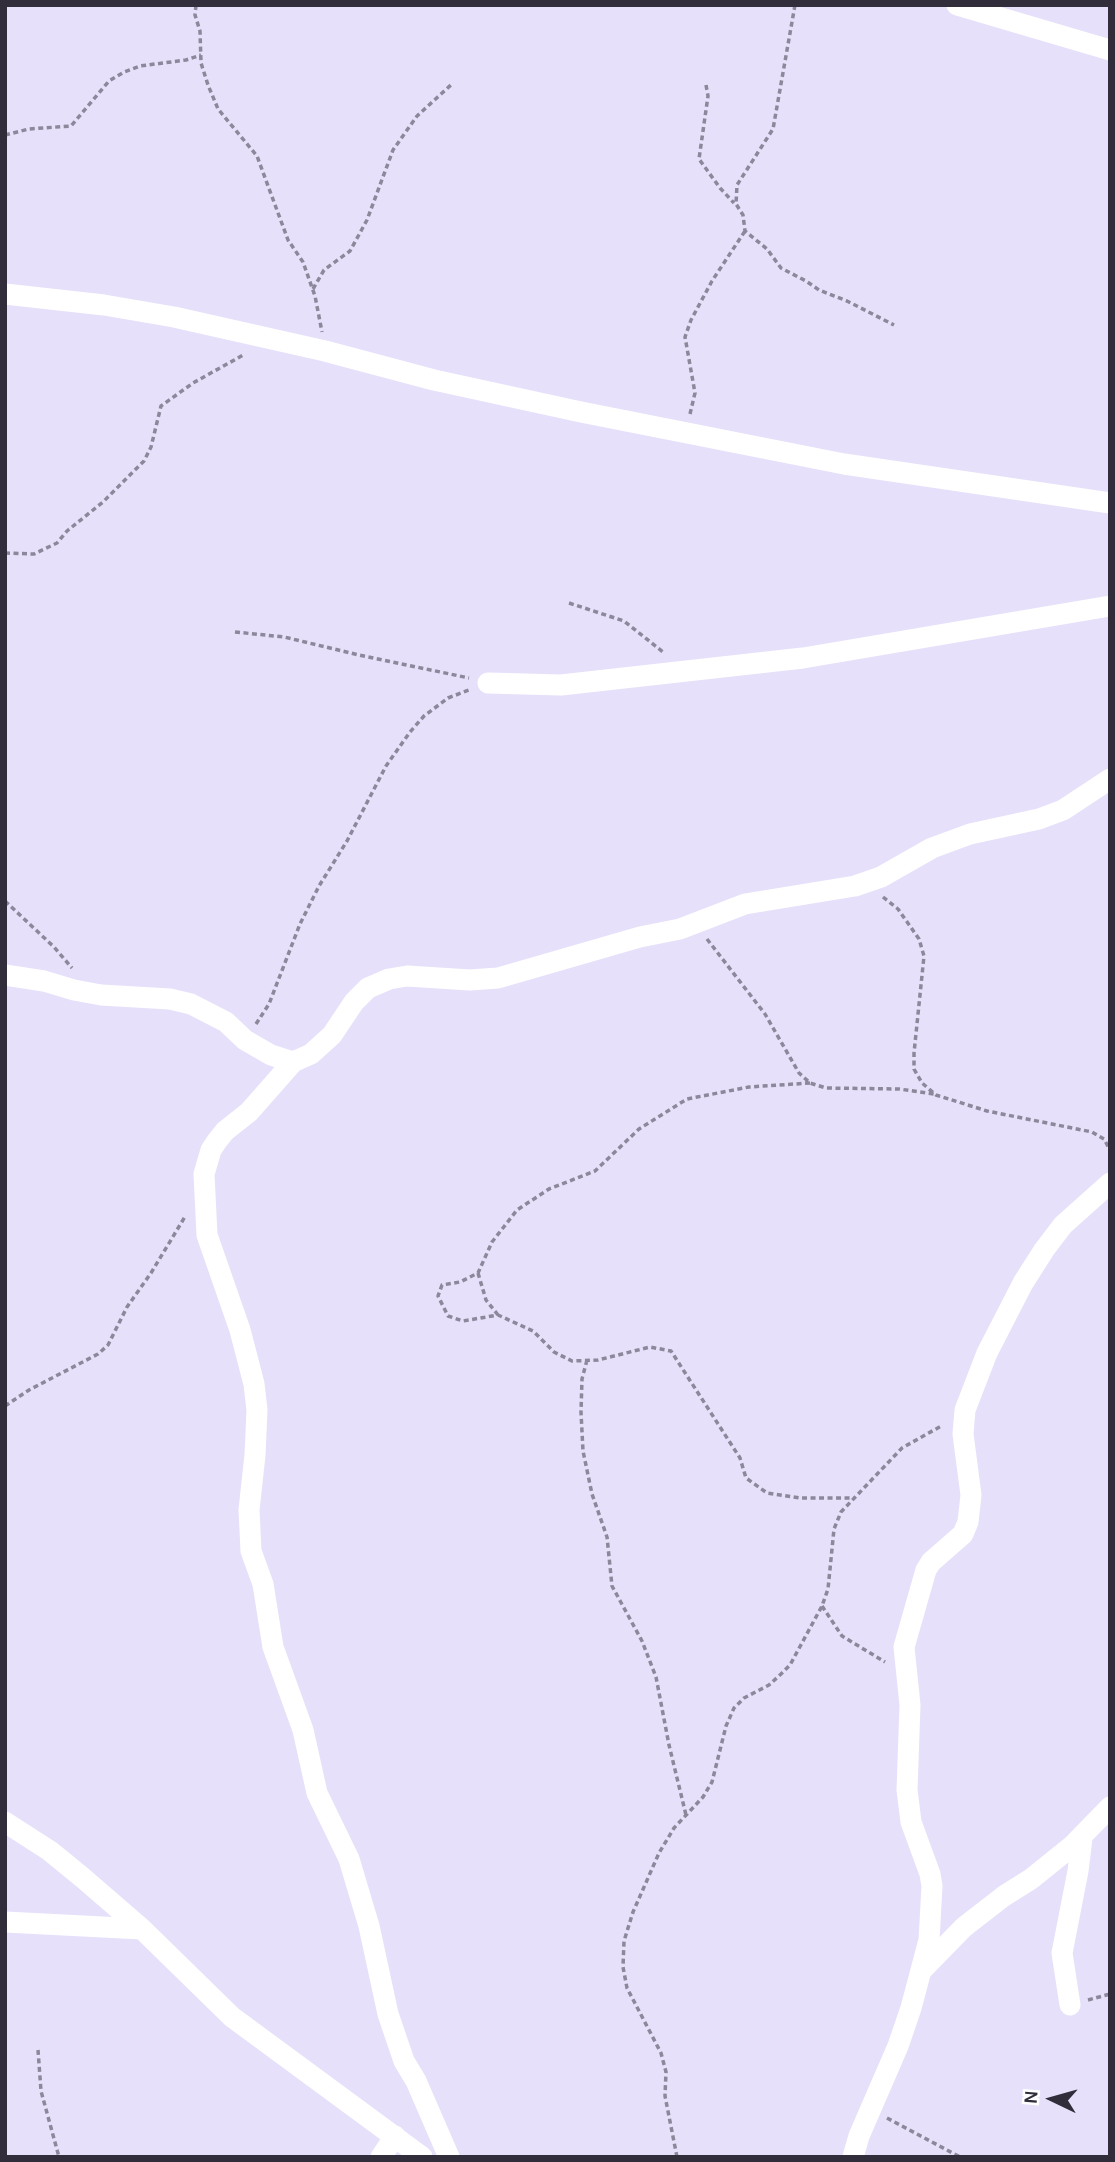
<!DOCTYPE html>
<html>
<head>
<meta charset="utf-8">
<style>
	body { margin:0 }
	#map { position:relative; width:1115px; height:2162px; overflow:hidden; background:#e7e0fa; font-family:Karla,sans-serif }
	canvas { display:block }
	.frame { position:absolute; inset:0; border:7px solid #312d3a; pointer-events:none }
	.north { position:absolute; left:1017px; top:2064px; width:70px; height:70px; -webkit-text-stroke:5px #fff; paint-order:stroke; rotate:275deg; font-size:19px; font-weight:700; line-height:28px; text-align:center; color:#312d3a }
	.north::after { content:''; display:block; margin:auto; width:24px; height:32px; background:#312d3a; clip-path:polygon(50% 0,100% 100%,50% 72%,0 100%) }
</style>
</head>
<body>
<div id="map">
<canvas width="1115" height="2162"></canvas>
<div class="frame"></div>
<div class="north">N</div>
</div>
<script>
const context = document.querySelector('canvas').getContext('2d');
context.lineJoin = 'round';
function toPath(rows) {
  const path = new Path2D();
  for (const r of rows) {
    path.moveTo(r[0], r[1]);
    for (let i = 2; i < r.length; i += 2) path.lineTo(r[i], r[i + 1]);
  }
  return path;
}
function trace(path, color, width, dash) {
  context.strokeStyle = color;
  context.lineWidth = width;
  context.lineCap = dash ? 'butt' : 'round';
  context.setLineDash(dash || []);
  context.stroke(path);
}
trace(toPath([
	[196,5,195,15,200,31,201,63,208,85,218,109,257,156,288,240,303,262,315,296,322,332],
	[795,5,773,129,737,185,736,204,743,215,745,231,767,249,781,268,806,281,819,290,847,301,894,325],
	[706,85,708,96,699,159,720,188,734,203],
	[5,135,29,129,71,126,109,81,124,72,140,66,186,60,201,55],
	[313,289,324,270,350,251,367,220,393,150,417,116,452,84],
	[690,414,695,393,685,337,691,320,712,281,745,231],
	[5,553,34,554,57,543,67,531,103,502,144,461,151,447,161,406,193,383,245,354],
	[569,603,624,621,663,652],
	[235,632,284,637,359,655,469,678],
	[883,897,898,909,919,939,924,956,914,1053,914,1069,922,1083,936,1095,987,1111,1092,1132,1104,1139,1110,1150],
	[5,901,54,947,72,968],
	[707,939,765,1014,799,1073,810,1083,826,1088,899,1089,934,1094],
	[256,1024,269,1004,300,924,319,886,347,841,386,766,410,732,424,716,448,698,469,690],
	[810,1083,749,1087,687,1099,639,1129,595,1171,549,1189,517,1210,492,1242,478,1273,460,1282,442,1285,438,1296,448,1316,463,1321,498,1315,533,1331,554,1352,572,1361,598,1360,650,1347,671,1351,740,1458,746,1478,767,1493,800,1498,855,1498],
	[478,1273,486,1300,498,1315],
	[587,1360,582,1379,581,1412,583,1451,592,1494,607,1537,612,1586,642,1641,656,1677,669,1745,686,1815],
	[5,1406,29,1390,98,1354,108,1345,127,1307,151,1273,186,1215],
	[822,1606,842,1636,885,1662],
	[1088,2000,1110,1994],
	[38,2050,41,2091,59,2157],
	[887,2118,960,2157],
	[677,2157,665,2096,666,2072,661,2053,627,1988,623,1967,624,1941,633,1912,659,1853,674,1828,703,1797,712,1782,726,1726,734,1708,744,1698,769,1685,781,1674,790,1665,822,1606,828,1589,834,1529,841,1512,902,1448,943,1425]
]), '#8c879a', 3.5, [5, 3.5]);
trace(toPath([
	[957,5,1110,50],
	[5,294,104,305,174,317,325,351,434,380,581,412,844,464,1110,503],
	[488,683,561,685,803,658,1110,606],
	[5,975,44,981,74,990,101,995,170,999,191,1004,226,1022,245,1040,271,1055,293,1062,311,1054,332,1035,354,1002,368,988,389,979,407,976,470,980,498,978,640,937,680,929,745,904,855,886,881,877,932,848,970,834,1039,819,1063,810,1110,779],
	[293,1062,249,1112,225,1131,217,1141,211,1150,204,1174,207,1235,240,1330,254,1384,257,1410,255,1455,249,1510,251,1551,263,1584,273,1647,303,1730,317,1793,349,1859,369,1926,388,2014,404,2061,416,2081,449,2157],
	[5,1822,50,1851,83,1878,142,1929,232,2017,422,2157],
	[5,1922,142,1929],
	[922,1970,964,1927,1004,1896,1031,1879,1072,1846,1110,1807],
	[1070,2005,1062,1953,1078,1871,1082,1838],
	[381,2157,395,2136],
	[853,2157,859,2136,898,2046,911,2008,929,1940,932,1886,930,1874,911,1822,907,1790,910,1705,904,1647,926,1570,931,1562,963,1534,968,1522,971,1495,963,1434,965,1410,987,1353,1023,1283,1044,1250,1063,1225,1110,1183]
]), '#fff', 21);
</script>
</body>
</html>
